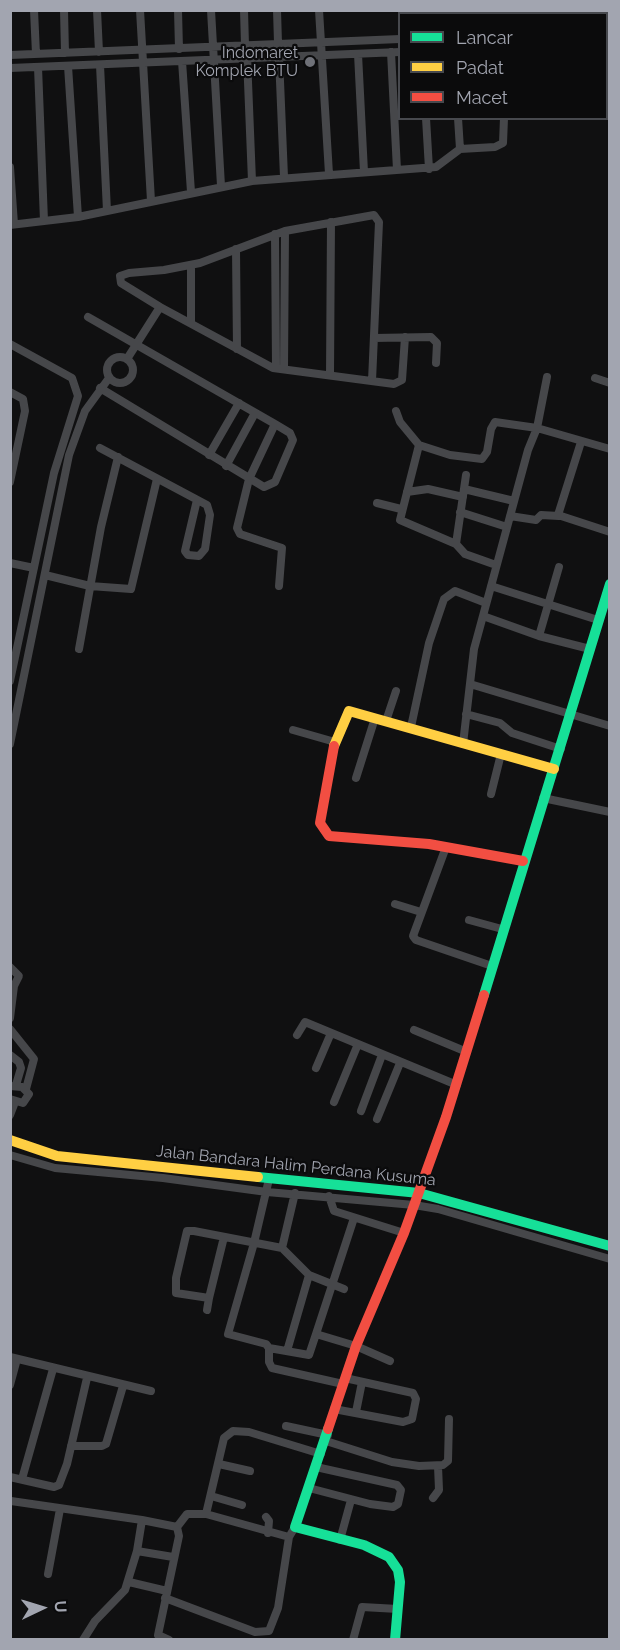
<!DOCTYPE html>
<html>
<head>
<meta charset="utf-8">
<style>
	body { margin:0 }
	#map { position:relative; width:620px; height:1650px; overflow:hidden; background:#101011; font-family:Raleway,sans-serif }
	canvas { display:block }
	.frame { position:absolute; inset:0; border:12px solid #a2a5b0; pointer-events:none }
	.legend { position:absolute; left:398px; top:12px; width:210px; height:108px; box-sizing:border-box; background:#0b0b0c; border:2px solid #47494e; margin:0; padding:8px 10px; list-style:none; font-size:18px; color:#a2a5b0 }
	.legend li { display:flex; align-items:center; gap:12px; height:30px }
	.legend b { width:30px; border:2px solid #47494e }
	.north { position:absolute; left:12px; top:1578px; width:60px; height:60px; -webkit-text-stroke:4px #0b0b0c; paint-order:stroke; rotate:86deg; font-size:16px; font-weight:700; line-height:24px; text-align:center; color:#a2a5b0 }
	.north::after { content:''; display:block; margin:auto; width:21px; height:27px; background:#a2a5b0; clip-path:polygon(50% 0,100% 100%,50% 72%,0 100%) }
</style>
</head>
<body>
<div id="map">
<canvas width="620" height="1650"></canvas>
<div class="frame"></div>
<ul class="legend">
<li><b style="height:8px;background:#16e098"></b>Lancar</li>
<li><b style="height:8px;background:#ffcf43"></b>Padat</li>
<li><b style="height:8px;background:#f24e42"></b>Macet</li>
</ul>
<div class="north">U</div>
</div>
<script>
const context = document.querySelector('canvas').getContext('2d');
context.lineJoin = 'round';
function toPath(rows) {
  const path = new Path2D();
  for (const r of rows) {
    if (r.length === 3) {
      path.moveTo(r[0] + r[2], r[1]);
      path.arc(r[0], r[1], r[2], 0, 2 * Math.PI);
      continue;
    }
    path.moveTo(r[0], r[1]);
    for (let i = 2; i < r.length; i += 2) path.lineTo(r[i], r[i + 1]);
  }
  return path;
}
function trace(path, color, width, dash) {
  context.strokeStyle = color;
  context.lineWidth = width;
  context.lineCap = dash ? 'butt' : 'round';
  context.setLineDash(dash || []);
  context.stroke(path);
}
function drawText(font, color, halo, rows, align = 'center') {
  context.font = font + ' Raleway,sans-serif';
  context.lineWidth = 4.5;
  context.setLineDash([]);
  context.textBaseline = 'middle';
  context.strokeStyle = halo;
  context.fillStyle = color;
  for (const [text, x, y, turn = 0] of rows) {
    context.save();
    context.translate(x, y);
    context.rotate((+turn || 0) * Math.PI / 180);
    context.textAlign = isNaN(turn) ? turn : align;
    if (halo) context.strokeText(text, 0, 0);
    context.fillText(text, 0, 0);
    context.restore();
  }
}
trace(toPath([
	[34,10,36,54],
	[64,10,65,53],
	[97,10,99,52],
	[140,10,151,201],
	[178,10,179,49],
	[211,10,221,186],
	[244,10,245,45],
	[277,10,278,43],
	[319,10,329,174],
	[606,30,610,30],
	[606,43,610,43],
	[391,52,397,170],
	[358,54,364,172],
	[10,55,400,39],
	[247,57,252,181],
	[279,57,284,177],
	[182,61,191,192],
	[100,65,107,211],
	[68,66,78,217],
	[38,67,44,221],
	[10,68,400,52],
	[426,118,429,169],
	[460,149,495,147,503,143,504,118],
	[10,167,14,224],
	[10,225,78,217,252,181,436,167,460,149,458,118],
	[275,234,276,368],
	[236,249,237,349],
	[160,307,121,283,120,276,129,273,164,270,200,263,285,231,374,215,379,222,372,381],
	[88,317,275,424,290,433,293,440,275,482,264,487,100,388],
	[191,322,191,265],
	[374,338,431,337,437,343,436,363],
	[10,344,72,378,78,396,54,473,10,681],
	[120,370,13],
	[127,359,160,307,273,368,394,384,402,380,405,337],
	[284,369,285,231],
	[330,375,331,222],
	[595,378,610,383],
	[10,392,23,399,25,411,10,482],
	[396,411,400,422,419,445,450,455,482,459,487,452,491,429,495,422,537,428,547,377],
	[275,424,249,479,237,528,240,534,282,548,279,586],
	[581,442,558,515,610,532],
	[419,445,400,520,456,544,465,554,496,565],
	[100,448,207,505,210,515,205,549,199,556,188,555,185,551,197,500],
	[209,455,239,403],
	[226,466,255,413],
	[464,489,514,501],
	[407,492,428,489,463,497],
	[377,503,401,509],
	[460,512,507,527],
	[510,516,536,520,541,515,559,516],
	[456,544,466,475],
	[10,563,34,568],
	[45,575,90,586,131,589,157,479],
	[491,586,598,620],
	[483,616,539,636,590,649],
	[539,636,559,567],
	[79,649,101,527,118,457],
	[470,684,610,726],
	[466,714,500,723,512,733,561,749],
	[386,721,396,691],
	[411,727,429,643,444,599,455,591,486,603],
	[293,730,335,742],
	[10,744,69,455,85,411,109,378],
	[463,744,474,649,528,450,537,428,610,449],
	[356,778,375,718],
	[491,794,501,754],
	[543,798,610,812],
	[446,847,413,936,416,940,492,966],
	[395,904,421,912],
	[469,920,502,929],
	[10,967,19,976,14,986,10,1018],
	[10,1029,34,1059,26,1089],
	[414,1030,467,1052],
	[297,1035,305,1022,457,1085],
	[10,1055,19,1062,21,1068,16,1085],
	[316,1068,331,1033],
	[10,1086,22,1087,29,1094,23,1103,10,1099],
	[334,1102,358,1044],
	[361,1111,382,1055],
	[10,1115,15,1102],
	[377,1119,400,1063],
	[10,1155,55,1168,163,1178,267,1192,414,1205,438,1209,610,1259],
	[269,1179,254,1243,228,1334,266,1344,269,1348,269,1362,272,1368,343,1384],
	[295,1193,282,1248,309,1275,344,1289],
	[329,1196,334,1211,404,1233],
	[354,1218,316,1334,356,1346,390,1361],
	[224,1237,209,1298,176,1293,176,1278,187,1231,194,1231,282,1248],
	[207,1310,209,1298],
	[269,1348,309,1355,316,1334],
	[287,1351,309,1275],
	[10,1357,151,1391],
	[10,1385,17,1359],
	[334,1409,403,1422,412,1419,416,1399,413,1393,345,1378],
	[356,1412,362,1382],
	[286,1426,328,1435],
	[326,1441,392,1462,419,1466,443,1465,448,1461,449,1419],
	[71,1446,102,1446,106,1444,123,1386],
	[219,1464,250,1471],
	[10,1477,54,1487,59,1485,67,1464,87,1378],
	[22,1479,53,1369],
	[309,1488,370,1504,393,1507,398,1504,401,1490,397,1485,316,1467],
	[211,1496,242,1505],
	[433,1498,439,1490,438,1466],
	[11,1501,142,1520,177,1527,179,1536,158,1635,169,1640],
	[206,1514,289,1537],
	[266,1517,269,1521,268,1533],
	[177,1527,187,1514,206,1514,224,1438,233,1431,249,1432,321,1454],
	[340,1540,351,1500],
	[137,1551,173,1557],
	[48,1574,60,1509],
	[129,1582,167,1591],
	[165,1598,255,1632,269,1631,278,1608,289,1537,295,1527],
	[83,1640,95,1621,125,1590,137,1551,142,1520],
	[353,1640,362,1607,398,1609]
]), '#46474a', 8);
trace(toPath([
	[484,995,610,584],
	[258,1177,419,1193,610,1246],
	[328,1429,295,1527,364,1545,389,1557,398,1570,400,1582,395,1640]
]), '#16e098', 10);
trace(toPath([
	[334,746,349,711,554,769],
	[10,1140,57,1156,258,1177]
]), '#ffcf43', 10);
trace(toPath([
	[334,746,320,823,329,836,429,844,523,861],
	[328,1429,356,1346,404,1233,446,1117,484,995]
]), '#f24e42', 10);
for (const [x, y, r, color] of [
	[310,62,6,"#6f7178"]
]) {
  const dot = new Path2D();
  dot.arc(x, y, r, 0, 2 * Math.PI);
  context.fillStyle = color;
  context.fill(dot);
  trace(dot, '#0b0b0c', 2);
}
drawText('16px', '#a2a5b0', '#0b0b0c', [
	["Indomaret",298,53],
	["Komplek BTU",298,71]
], 'right');
drawText('16px', '#a2a5b0', '#0b0b0c', [
	["Jalan Bandara Halim Perdana Kusuma",296,1166,6]
]);
</script>
</body>
</html>
